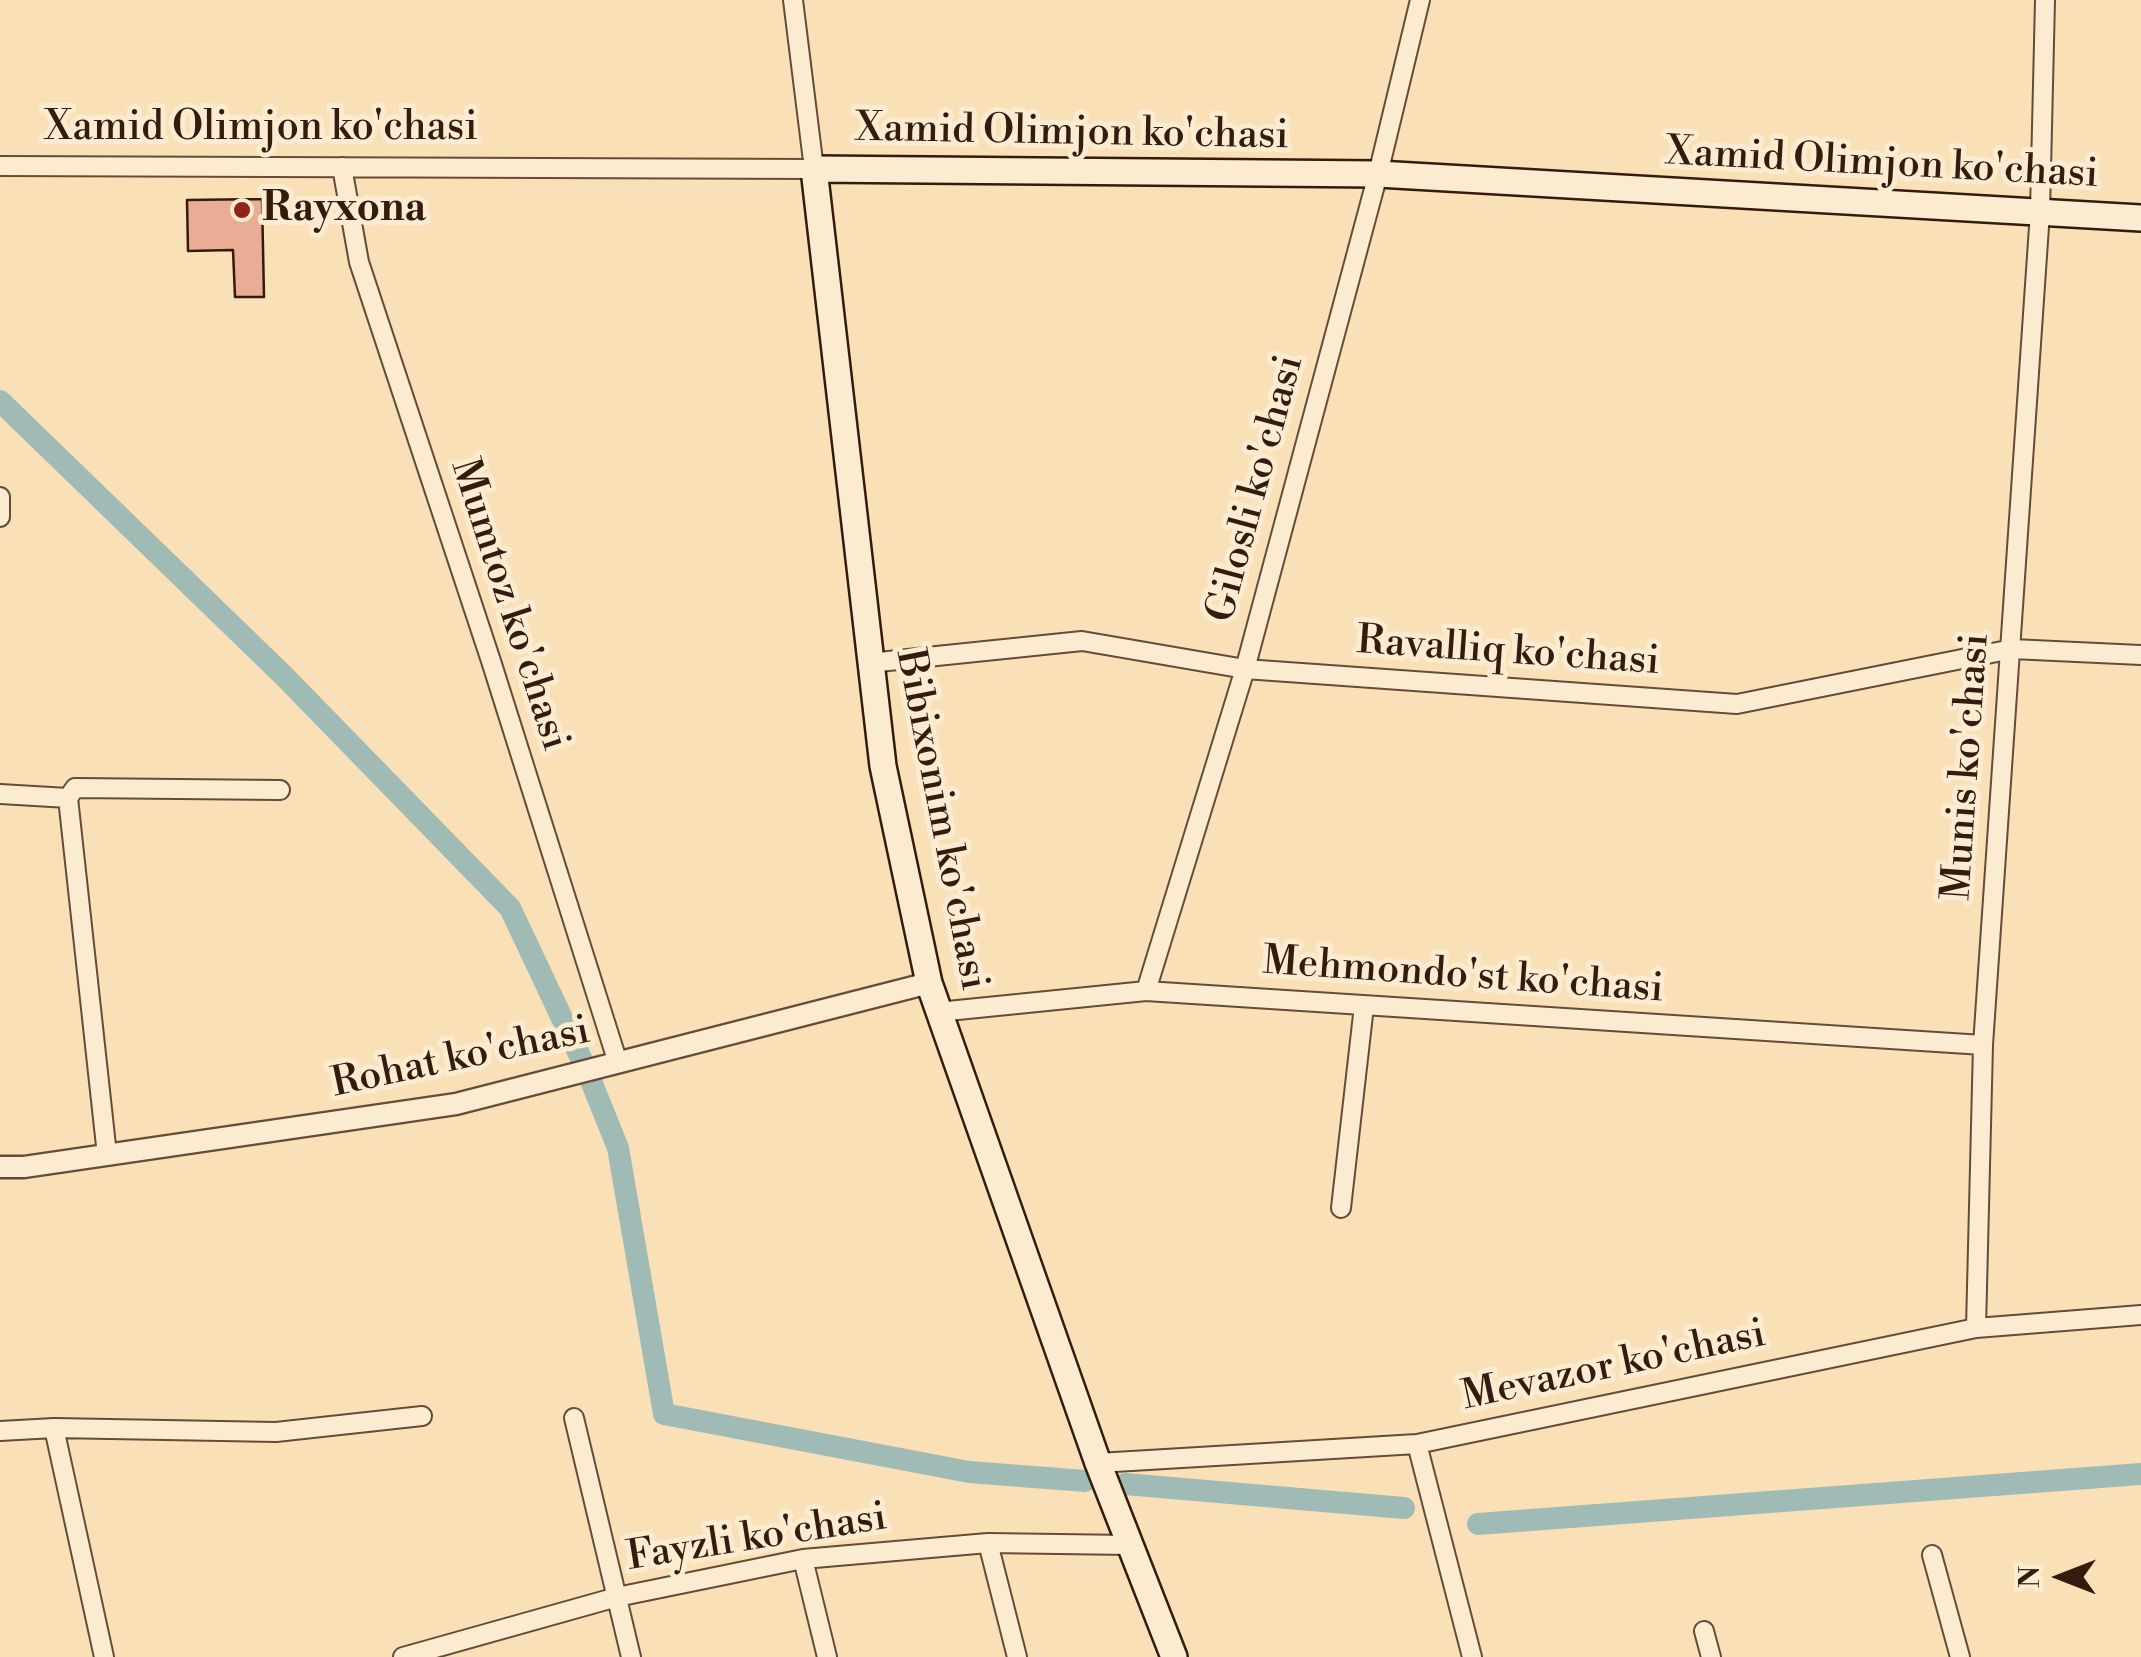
<!DOCTYPE html>
<html>
<head>
<meta charset="utf-8">
<style>
	body { margin:0 }
	#map { position:relative; width:2141px; height:1657px; overflow:hidden; background:#f9e0b6; font-family:"Libre Bodoni",serif }
	canvas { display:block }
	.north { position:absolute; left:2011px; top:1527px; width:100px; height:100px; -webkit-text-stroke:8px #fbebd0; paint-order:stroke; rotate:270deg; font-size:28px; font-weight:700; line-height:40px; text-align:center; color:#331b0e }
	.north::after { content:''; display:block; margin:auto; width:35px; height:45px; background:#331b0e; clip-path:polygon(50% 0,100% 100%,50% 72%,0 100%) }
</style>
</head>
<body>
<div id="map">
<canvas width="2141" height="1657"></canvas>
<div class="north">N</div>
</div>
<script>
const context = document.querySelector('canvas').getContext('2d');
context.lineJoin = 'round';
function toPath(rows) {
  const path = new Path2D();
  for (const r of rows) {
    path.moveTo(r[0], r[1]);
    for (let i = 2; i < r.length; i += 2) path.lineTo(r[i], r[i + 1]);
  }
  return path;
}
function trace(path, color, width, dash) {
  context.strokeStyle = color;
  context.lineWidth = width;
  context.lineCap = dash ? 'butt' : 'round';
  context.setLineDash(dash || []);
  context.stroke(path);
}
function fill(path, color) {
  context.fillStyle = color;
  context.fill(path, 'evenodd');
}
function drawText(font, color, halo, rows, align = 'center') {
  context.font = font + ' "Libre Bodoni",serif';
  context.lineWidth = 10;
  context.setLineDash([]);
  context.textBaseline = 'middle';
  context.strokeStyle = halo;
  context.fillStyle = color;
  for (const [text, x, y, turn = 0] of rows) {
    context.save();
    context.translate(x, y);
    context.rotate((+turn || 0) * Math.PI / 180);
    context.textAlign = isNaN(turn) ? turn : align;
    if (halo) context.strokeText(text, 0, 0);
    context.fillText(text, 0, 0);
    context.restore();
  }
}
trace(toPath([
	[0,401,284,676,510,908,587,1071,618,1148,664,1414,969,1472,1085,1481],
	[1125,1484,1404,1508],
	[1478,1524,2141,1474]
]), '#a0bbb6', 22);
const building = toPath([
	[262,199,264,297,235,297,233,250,188,251,187,200,262,199]
]);
fill(building, '#e9ac94');
trace(building, '#331b0e', 2.5);
const minor = toPath([
	[0,166,814,169,793,0],
	[342,167,359,262,491,661,618,1063],
	[0,497,0,517],
	[869,663,1082,641,1245,669,1737,704,2012,649,2141,655],
	[0,794,68,798],
	[1146,991,1245,669,1378,174,1420,0],
	[938,1012,1146,991,1983,1045],
	[107,1155,68,798,75,788,280,790],
	[1341,1208,1364,1006],
	[1976,1328,1983,1045,2040,212,2045,0],
	[574,1418,631,1657],
	[54,1428,104,1657],
	[0,1431,54,1428,276,1432,422,1416],
	[1417,1444,1472,1657],
	[1098,1463,1417,1444,1976,1328,2141,1315],
	[988,1543,1017,1657],
	[1932,1555,1960,1657],
	[803,1559,827,1657],
	[1704,1631,1711,1657],
	[403,1657,617,1597,803,1559,988,1543,1129,1545]
]);
const tertiary = toPath([
	[0,1167,24,1167,456,1104,929,983]
]);
const secondary = toPath([
	[1174,1657,1098,1463,929,983,883,766,814,169,1378,174,2141,218]
]);
trace(minor, '#644c38', 22);
trace(tertiary, '#644c38', 25);
trace(secondary, '#331b0e', 30);
trace(minor, '#fbebd0', 18);
trace(tertiary, '#fbebd0', 20);
trace(secondary, '#fbebd0', 25);
for (const [x, y, r, color] of [
	[242,210,10,"#8f2418"]
]) {
  const dot = new Path2D();
  dot.arc(x, y, r, 0, 2 * Math.PI);
  context.fillStyle = color;
  context.fill(dot);
  trace(dot, '#fbebd0', 4);
}
drawText('40px', '#331b0e', '#fbebd0', [
	["Xamid Olimjon ko'chasi",261,129],
	["Xamid Olimjon ko'chasi",1072,134,1],
	["Xamid Olimjon ko'chasi",1882,165,3],
	["Gilosli ko'chasi",1257,489,-75],
	["Mumtoz ko'chasi",508,605,72],
	["Ravalliq ko'chasi",1508,653,4],
	["Munis ko'chasi",1968,767,-86],
	["Bibixonim ko'chasi",940,820,79],
	["Mehmondo'st ko'chasi",1463,977,4],
	["Rohat ko'chasi",461,1059,-12],
	["Mevazor ko'chasi",1614,1367,-12],
	["Fayzli ko'chasi",757,1539,-9]
]);
drawText('bold 40px', '#331b0e', '#fbebd0', [
	["Rayxona",262,210]
], 'left');
</script>
</body>
</html>
